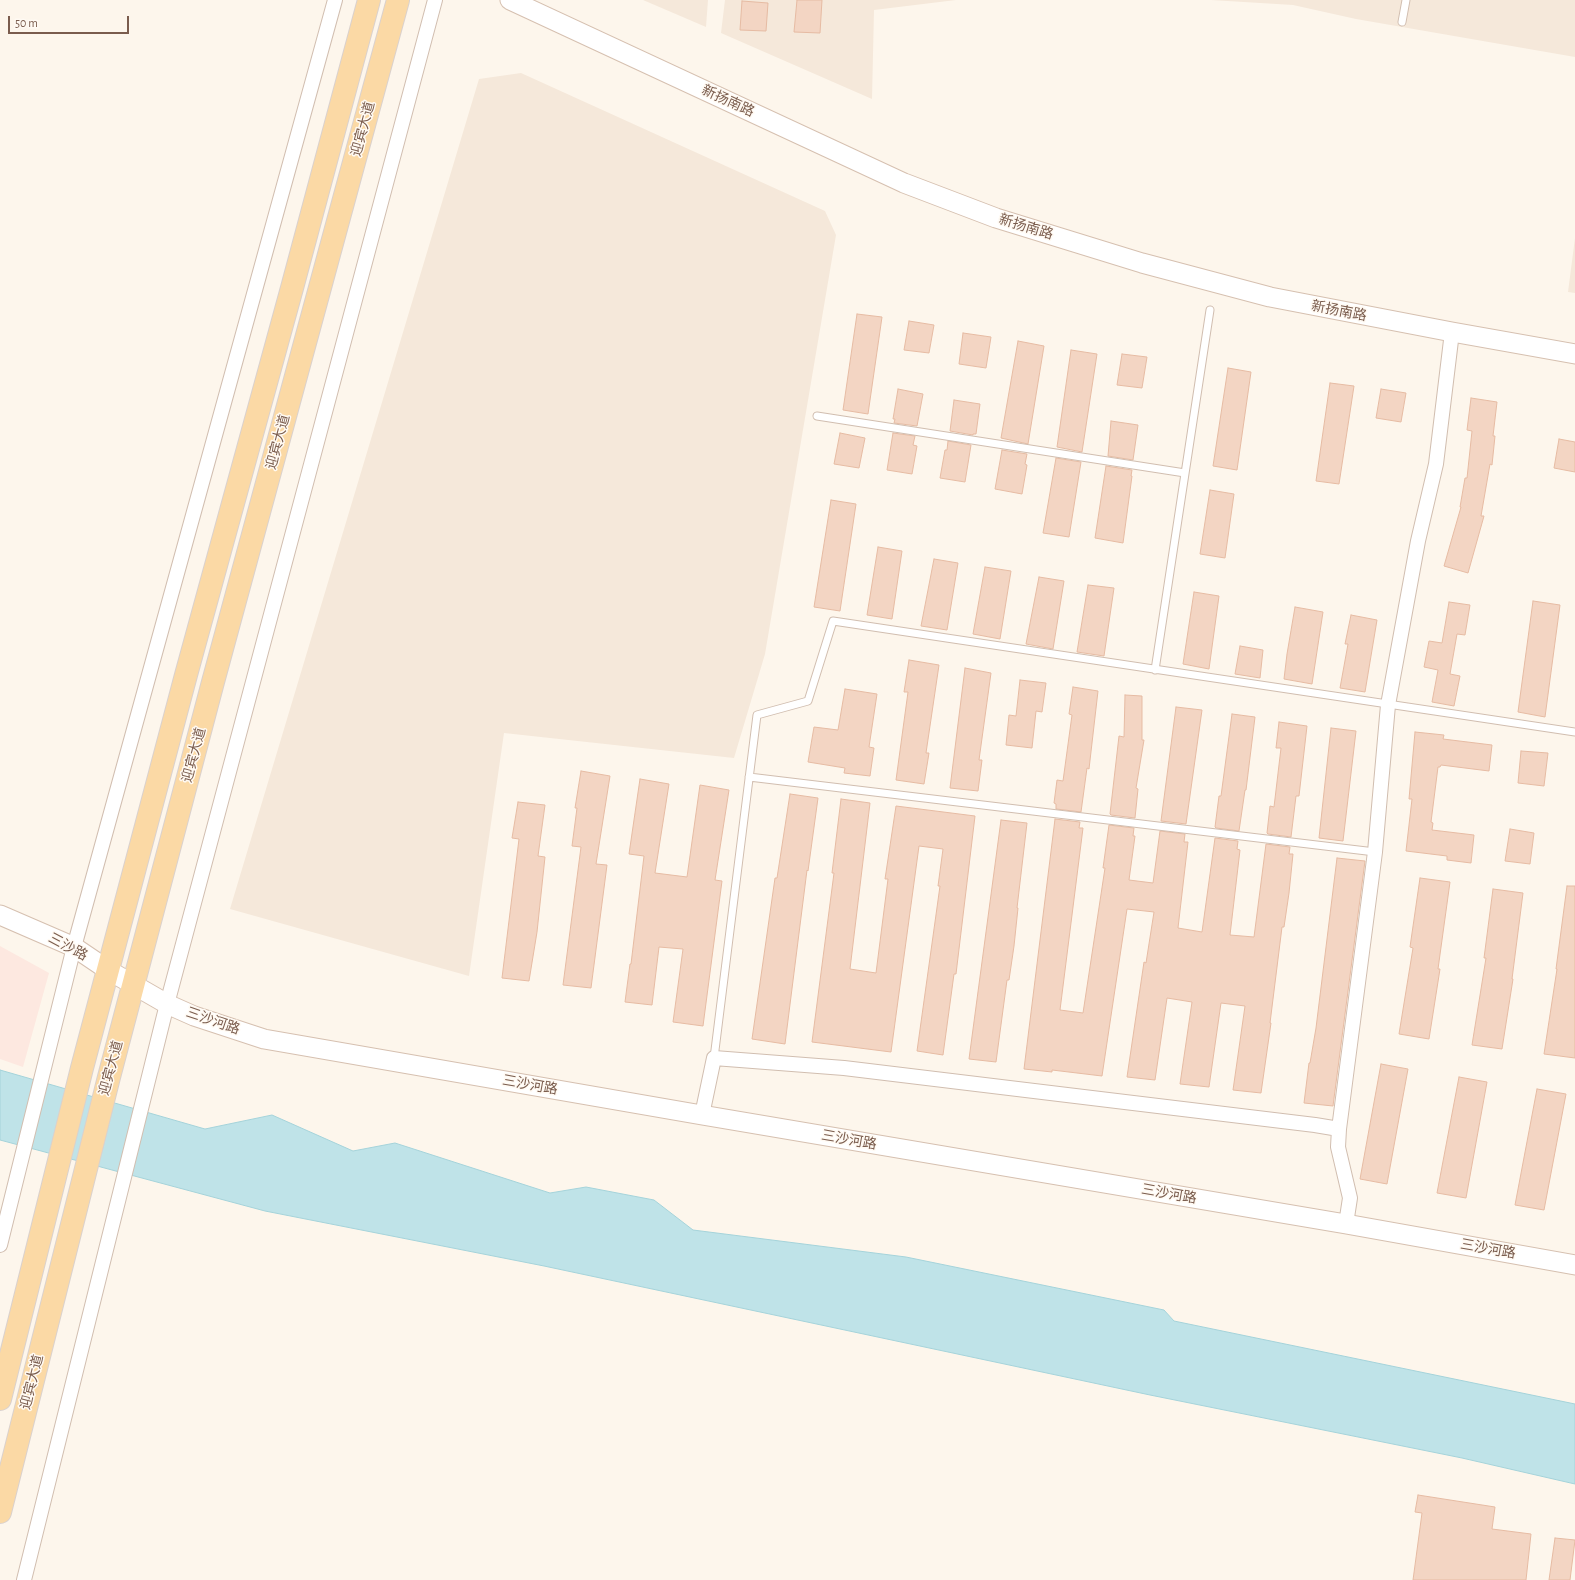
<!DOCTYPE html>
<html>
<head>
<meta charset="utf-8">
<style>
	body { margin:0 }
	#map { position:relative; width:1575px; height:1580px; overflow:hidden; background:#fdf6ec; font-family:"Alegreya Sans",sans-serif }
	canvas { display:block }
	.scale { position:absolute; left:8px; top:16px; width:121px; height:18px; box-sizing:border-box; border:2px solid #7a5c4d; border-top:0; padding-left:5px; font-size:12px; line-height:14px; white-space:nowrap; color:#7a5c4d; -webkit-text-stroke:3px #fffaf3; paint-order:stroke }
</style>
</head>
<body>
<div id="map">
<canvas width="1575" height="1580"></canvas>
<div class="scale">50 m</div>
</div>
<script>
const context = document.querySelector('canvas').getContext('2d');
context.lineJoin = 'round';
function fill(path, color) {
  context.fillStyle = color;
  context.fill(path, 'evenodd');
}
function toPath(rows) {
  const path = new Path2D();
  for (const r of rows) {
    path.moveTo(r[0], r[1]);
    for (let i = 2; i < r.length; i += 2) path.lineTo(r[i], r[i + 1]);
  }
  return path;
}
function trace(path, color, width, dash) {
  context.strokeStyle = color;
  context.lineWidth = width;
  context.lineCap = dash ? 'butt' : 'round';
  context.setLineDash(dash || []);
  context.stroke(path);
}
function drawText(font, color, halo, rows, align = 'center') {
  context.font = font + ' "Alegreya Sans","Noto Sans SC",sans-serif';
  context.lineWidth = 3;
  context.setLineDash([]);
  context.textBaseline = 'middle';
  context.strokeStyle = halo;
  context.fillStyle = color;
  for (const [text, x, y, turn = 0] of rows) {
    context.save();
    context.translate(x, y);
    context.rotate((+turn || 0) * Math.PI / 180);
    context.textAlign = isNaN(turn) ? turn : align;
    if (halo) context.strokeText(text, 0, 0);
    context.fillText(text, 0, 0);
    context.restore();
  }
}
fill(toPath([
	[643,0,708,0,706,27],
	[725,0,956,0,874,10,872,99,721,33],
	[1211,0,1575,0,1575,57,1356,19,1293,5],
	[521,73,825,211,836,235,765,654,734,758,504,733,469,976,230,909,479,79],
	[1575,238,1575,293,1568,292]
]), '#f5e8da');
fill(toPath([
	[0,946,49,973,23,1067,0,1059]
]), '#fde8e0');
const water = toPath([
	[0,1070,205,1129,272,1115,353,1151,395,1143,550,1193,586,1187,654,1200,693,1230,906,1257,1164,1310,1174,1321,1575,1404,1575,1484,1462,1458,1150,1395,544,1266,265,1211,0,1140,0,1070]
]);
fill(water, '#bfe3e8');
trace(water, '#a5d3da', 1);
const building = toPath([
	[797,0,822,0,820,33,794,32,797,0],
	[742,1,768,3,766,31,740,30,742,1],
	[857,314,882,317,868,414,843,410,857,314],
	[909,321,934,325,929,353,904,350,909,321],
	[963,333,991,337,986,368,959,364,963,333],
	[1018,341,1044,346,1028,444,1001,438,1018,341],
	[1071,350,1097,354,1082,452,1057,447,1071,350],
	[1122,354,1147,357,1142,388,1117,385,1122,354],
	[1228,368,1251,372,1237,470,1213,466,1228,368],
	[1330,383,1354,386,1339,484,1316,481,1330,383],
	[898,389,923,394,917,426,894,423,895,419,893,419,898,389],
	[1381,389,1406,393,1401,422,1376,418,1381,389],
	[1471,398,1497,402,1493,436,1495,436,1492,465,1490,464,1481,516,1484,516,1468,573,1444,566,1461,507,1460,507,1465,478,1467,478,1472,431,1467,430,1471,398],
	[954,400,980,404,976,434,973,434,973,435,950,431,954,400],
	[1111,421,1138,425,1133,460,1108,456,1111,421],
	[840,433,865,438,859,468,834,464,840,433],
	[893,433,915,436,913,445,917,446,912,474,887,470,893,433],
	[1559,439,1575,442,1575,472,1554,468,1559,439],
	[948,441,971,445,965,482,940,478,945,450,947,450,948,441],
	[1002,450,1027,454,1025,464,1027,465,1022,494,995,489,1002,450],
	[1056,458,1081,462,1069,537,1043,533,1056,458],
	[1106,466,1132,470,1131,476,1132,476,1123,543,1095,538,1106,466],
	[1210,490,1234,494,1225,558,1200,554,1210,490],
	[831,500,856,504,840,611,814,607,831,500],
	[878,547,902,551,892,619,867,615,878,547],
	[934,559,958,563,947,630,921,626,934,559],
	[985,567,1011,571,1000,639,973,634,985,567],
	[1039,577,1064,581,1053,649,1026,644,1039,577],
	[1088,585,1114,588,1104,656,1077,652,1088,585],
	[1194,592,1219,596,1209,669,1183,664,1194,592],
	[1533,601,1560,605,1545,717,1518,712,1533,601],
	[1449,602,1470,605,1465,635,1457,634,1450,674,1460,676,1454,706,1432,702,1438,670,1424,667,1429,641,1442,643,1449,602],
	[1295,607,1323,612,1312,684,1284,679,1287,654,1295,607],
	[1351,615,1377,620,1365,692,1340,688,1348,644,1345,644,1351,615],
	[1240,646,1263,650,1260,678,1235,674,1240,646],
	[909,660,939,665,926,753,929,753,924,784,896,780,908,692,904,692,909,660],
	[965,668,991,673,979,760,982,760,978,791,950,788,965,668],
	[1020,680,1046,683,1042,712,1036,711,1032,748,1006,745,1009,715,1016,716,1020,680],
	[1073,687,1098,691,1089,769,1087,768,1081,812,1056,809,1056,804,1054,803,1057,780,1063,781,1072,715,1069,714,1073,687],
	[845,689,877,694,869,747,874,748,870,776,844,773,845,768,808,762,814,727,838,730,845,689],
	[1125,695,1142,696,1142,740,1144,740,1136,788,1138,789,1135,818,1111,815,1110,814,1119,736,1124,737,1125,695],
	[1176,707,1202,710,1186,824,1161,821,1176,707],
	[1232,714,1255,717,1246,790,1245,790,1239,831,1216,828,1215,827,1219,796,1221,796,1232,714],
	[1279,722,1307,726,1299,796,1296,796,1291,837,1268,834,1267,833,1270,806,1274,807,1281,748,1276,748,1279,722],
	[1331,728,1356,731,1343,841,1319,838,1331,728],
	[1415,732,1444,735,1443,739,1492,745,1489,771,1441,765,1440,767,1438,767,1431,822,1433,823,1432,830,1474,835,1471,863,1447,860,1447,856,1406,851,1412,799,1409,799,1415,732],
	[1521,751,1548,753,1544,786,1518,783,1521,751],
	[581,771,610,776,596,864,607,865,591,988,563,985,581,847,572,846,577,808,575,808,581,771],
	[640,779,669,784,655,873,687,877,700,785,729,790,715,880,722,881,703,1026,673,1022,683,949,659,947,652,1005,625,1002,630,964,631,964,644,856,629,854,640,779],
	[790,794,818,798,808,871,807,870,785,1044,752,1039,775,878,777,878,790,794],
	[841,799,870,803,850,969,876,973,888,879,885,879,896,806,975,816,956,974,954,974,943,1055,917,1051,940,886,938,886,943,849,919,846,891,1052,812,1042,834,873,832,873,841,799],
	[518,802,545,805,538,856,545,857,537,932,529,981,502,978,519,839,512,838,518,802],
	[1055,819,1080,822,1079,828,1083,828,1060,1010,1083,1013,1105,868,1103,868,1109,825,1134,828,1133,836,1135,836,1129,880,1153,883,1160,831,1185,834,1184,842,1188,842,1178,928,1202,932,1215,838,1238,841,1237,849,1240,850,1230,935,1254,937,1266,844,1290,847,1289,854,1293,854,1289,893,1284,927,1282,927,1270,1023,1271,1023,1261,1093,1233,1090,1245,1006,1221,1003,1209,1087,1180,1084,1192,1002,1167,998,1155,1080,1127,1077,1144,962,1146,963,1154,912,1127,909,1102,1076,1052,1070,1052,1072,1024,1069,1055,819],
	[1001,820,1027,823,1017,908,1018,908,1014,946,1009,980,1007,980,996,1062,969,1059,1001,820],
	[1510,829,1534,833,1530,864,1505,861,1510,829],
	[1337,858,1365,861,1333,1106,1304,1103,1309,1063,1310,1063,1316,1028,1337,858],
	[1420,878,1450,882,1438,969,1440,969,1429,1039,1399,1034,1413,948,1410,947,1420,878],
	[1567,886,1575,886,1575,1058,1544,1054,1557,969,1556,969,1567,886],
	[1493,889,1523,893,1512,979,1513,979,1502,1049,1472,1045,1486,958,1484,958,1493,889],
	[1381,1064,1408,1069,1387,1184,1360,1179,1381,1064],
	[1459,1077,1487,1082,1466,1198,1437,1193,1459,1077],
	[1537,1089,1566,1094,1544,1210,1515,1205,1537,1089],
	[1418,1495,1495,1507,1492,1529,1531,1534,1526,1580,1413,1580,1422,1513,1415,1512,1418,1495],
	[1555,1538,1575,1540,1570,1580,1549,1580,1555,1538]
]);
fill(building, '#f3d5c3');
trace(building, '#e6bba3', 1);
const lane = toPath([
	[1402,22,1406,0],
	[817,416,1185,473],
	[1155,670,1210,310],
	[749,777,1375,852],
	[714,1058,757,715,808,701,833,621,1575,732]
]);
const street = toPath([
	[702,1115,714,1058,844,1068,1315,1125,1339,1129],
	[1346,1224,1350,1198,1338,1147,1339,1129,1375,852,1388,705,1418,541,1436,464,1452,332],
	[0,1245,74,947,335,0],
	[24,1580,167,1004,435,0]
]);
const secondary = toPath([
	[510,0,904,183,996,218,1142,263,1270,297,1452,332,1575,354],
	[0,915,74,947,108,970,167,1004,194,1016,264,1039,702,1115,1346,1224,1575,1265]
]);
const primary = toPath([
	[0,1399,82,1068,186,675,292,288,369,0],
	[0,1512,109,1077,213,682,398,0]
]);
trace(lane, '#d1beb0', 9);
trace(street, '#d1beb0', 16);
trace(secondary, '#d6c0b0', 21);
trace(primary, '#dad1cd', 24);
trace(lane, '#fff', 7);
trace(street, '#fff', 14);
trace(secondary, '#fff', 19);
trace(primary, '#fbd9a5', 22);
drawText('14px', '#7a5c4d', '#fffaf3', [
	["新扬南路",728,101,25],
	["迎宾大道",363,129,-75],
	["新扬南路",1026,227,17],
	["新扬南路",1339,311,11],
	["迎宾大道",278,442,-75],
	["迎宾大道",194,755,-75],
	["三沙路",68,947,28],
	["三沙河路",213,1021,19],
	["迎宾大道",111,1068,-75],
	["三沙河路",530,1085,10],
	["三沙河路",849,1140,10],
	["三沙河路",1169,1194,10],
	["三沙河路",1488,1249,10],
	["迎宾大道",32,1382,-76]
]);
</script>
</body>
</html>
